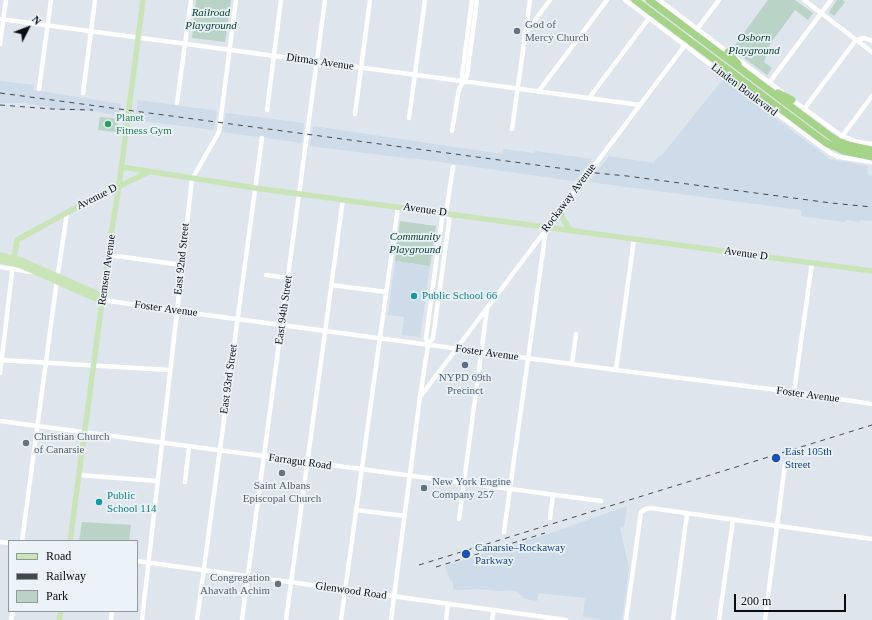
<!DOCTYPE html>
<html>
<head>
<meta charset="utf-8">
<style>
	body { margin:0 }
	#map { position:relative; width:872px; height:620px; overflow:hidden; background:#dee5ec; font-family:Georgia,serif }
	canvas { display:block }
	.legend { position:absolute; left:8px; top:540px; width:130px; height:72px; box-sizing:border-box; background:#ebf3f9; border:1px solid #91979b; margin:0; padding:5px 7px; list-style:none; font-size:12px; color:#0a0c0f }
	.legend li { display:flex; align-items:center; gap:8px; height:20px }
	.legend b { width:20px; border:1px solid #91979b }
	.north { position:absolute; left:8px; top:8px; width:40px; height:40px; -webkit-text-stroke:3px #ebf3f9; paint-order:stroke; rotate:48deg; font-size:11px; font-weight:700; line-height:16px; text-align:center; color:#0a0c0f }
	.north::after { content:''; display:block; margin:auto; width:14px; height:18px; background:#0a0c0f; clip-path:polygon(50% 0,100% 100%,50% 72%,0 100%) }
	.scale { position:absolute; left:734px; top:594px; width:112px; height:18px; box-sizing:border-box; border:2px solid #0a0c0f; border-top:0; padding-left:5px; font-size:12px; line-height:14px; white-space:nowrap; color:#0a0c0f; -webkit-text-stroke:3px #ebf3f9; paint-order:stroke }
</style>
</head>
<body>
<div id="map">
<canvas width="872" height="620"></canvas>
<ul class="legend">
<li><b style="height:5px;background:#c9e5b8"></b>Road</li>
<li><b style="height:5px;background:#44484c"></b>Railway</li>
<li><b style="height:11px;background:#b9d3c6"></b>Park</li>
</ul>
<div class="north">N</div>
<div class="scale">200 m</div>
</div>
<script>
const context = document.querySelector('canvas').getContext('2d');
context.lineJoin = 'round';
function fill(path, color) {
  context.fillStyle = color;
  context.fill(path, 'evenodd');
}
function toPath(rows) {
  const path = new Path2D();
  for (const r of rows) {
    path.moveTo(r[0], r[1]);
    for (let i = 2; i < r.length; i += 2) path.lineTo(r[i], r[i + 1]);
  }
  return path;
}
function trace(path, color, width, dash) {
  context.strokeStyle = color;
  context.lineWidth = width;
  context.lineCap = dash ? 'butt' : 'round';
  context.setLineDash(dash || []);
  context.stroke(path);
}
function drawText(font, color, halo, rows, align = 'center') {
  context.font = font + ' Georgia,serif';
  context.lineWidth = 3.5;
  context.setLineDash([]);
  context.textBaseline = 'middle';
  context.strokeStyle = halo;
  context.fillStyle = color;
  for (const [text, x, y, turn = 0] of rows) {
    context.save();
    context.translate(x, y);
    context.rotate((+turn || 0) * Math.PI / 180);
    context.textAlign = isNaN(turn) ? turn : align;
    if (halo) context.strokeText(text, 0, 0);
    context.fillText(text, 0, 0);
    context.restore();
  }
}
fill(toPath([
	[723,79,830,159,867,166,868,175,872,176,872,221,860,220,859,222,846,220,845,222,801,216,801,210,589,182,609,156,653,163,658,157,662,155],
	[0,81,34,85,33,90,121,104,119,117,97,111,61,110,26,103,0,103],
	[138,100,212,110,217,111,214,130,135,120],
	[226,113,304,123,302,142,300,144,295,142,222,132],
	[313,126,502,154,504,149,534,153,535,151,592,159,577,179,573,181,413,158,413,159,310,146],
	[395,261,430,266,420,337,402,335,404,317,388,315],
	[627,506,624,527,620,528,629,568,622,620,602,620,583,617,585,598,539,593,537,601,525,599,518,592,510,590,500,591,478,589,461,590,454,590,452,581,450,581,445,566,548,534]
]), '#cedbe8');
fill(toPath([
	[196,0,231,0,225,42,192,38],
	[768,0,795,0,813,13,808,20,795,10,770,44,764,62,772,68,767,75,732,49],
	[837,0,843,0,845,2,834,16,829,12],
	[100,117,118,119,117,132,98,130],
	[400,221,436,226,430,266,395,261],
	[82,522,131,525,129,541,79,541]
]), '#b9d3c6');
trace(toPath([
	[625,0,732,81],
	[659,0,729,53],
	[804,0,872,52],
	[0,19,640,105],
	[527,31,550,0],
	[856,40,864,38,872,41],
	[0,44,6,0],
	[735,57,782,92],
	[464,81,462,76,472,0],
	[769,83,831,0],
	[740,86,830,153,839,157,872,162],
	[39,89,51,0],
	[538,92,607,0],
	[83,93,95,0],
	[589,98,649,18],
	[791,99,842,136,858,142,872,144],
	[177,103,191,0],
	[804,109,856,40],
	[267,110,281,0],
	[355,114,370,0],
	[409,118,425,0],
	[512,129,530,0],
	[452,131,459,89,467,76,477,0],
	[840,139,872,96],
	[109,255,182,265],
	[0,267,32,272],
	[266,275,288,278],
	[331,285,386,292],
	[103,298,110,301,117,302,177,311,616,370,794,392,872,404],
	[428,345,433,338,449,222,449,219,446,213],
	[0,360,170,370],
	[572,364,576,334],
	[616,370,634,239],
	[0,373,13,264],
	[794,392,812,263],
	[420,397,719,0],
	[0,421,601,501],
	[79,475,158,481],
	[185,482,189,447],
	[356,510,405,516],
	[550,518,553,495],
	[459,519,487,309],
	[504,532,546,229],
	[22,541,56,287,67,213],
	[0,542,9,543],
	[137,561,566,620],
	[11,620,13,611],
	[111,620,112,611],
	[142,620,192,179,219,132,236,0],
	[197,620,262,138],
	[242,620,325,0],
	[286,620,343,199],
	[341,620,398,207],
	[391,620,420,397,428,345,426,338,442,218,446,213,453,167],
	[446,620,448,604],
	[492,620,494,610],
	[626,620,641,512,646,509,650,508,872,539],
	[673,620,687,514],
	[719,620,733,520],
	[765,620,785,464]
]), '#fff', 4.5);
trace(toPath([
	[122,167,255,188,872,271],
	[561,209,563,219,571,231],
	[0,255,21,260,96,293,103,298],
	[0,261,19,265,96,299,103,298],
	[13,264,17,240,90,200,149,172],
	[70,541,111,235,119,186,143,0],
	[59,620,61,611]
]), '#c9e5b8', 5.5);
trace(toPath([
	[635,0,826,143,844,151,872,157],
	[649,0,830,136,838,141,848,145,872,150],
	[728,52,738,64],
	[731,76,741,87],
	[778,93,792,100]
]), '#a5d388', 7);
trace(toPath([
	[0,93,596,173,627,176,831,203,872,207],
	[0,105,52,109,93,110],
	[419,565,872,425],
	[436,567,545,533]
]), '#44484c', 1, [5, 5]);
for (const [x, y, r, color] of [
	[517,31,4,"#6b7280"],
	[108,124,4,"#2e9e5b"],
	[414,296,4,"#0f9aa8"],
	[465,365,4,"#5c6f8a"],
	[26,443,4,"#6b7280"],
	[776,458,5,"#1a4fb4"],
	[282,473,4,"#6b7280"],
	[424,488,4,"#5c6f8a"],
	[99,502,4,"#0f9aa8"],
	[466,554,5,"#1a4fb4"],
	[278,584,4,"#6b7280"]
]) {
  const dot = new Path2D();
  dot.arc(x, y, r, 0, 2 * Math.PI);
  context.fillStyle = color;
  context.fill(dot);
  trace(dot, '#ebf3f9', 1.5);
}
drawText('italic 11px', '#023b28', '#ebf3f9', [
	["Railroad",211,13],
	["Playground",211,26],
	["Osborn",754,38],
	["Playground",754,51],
	["Community",415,237],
	["Playground",415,250]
]);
drawText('11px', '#5b616d', '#ebf3f9', [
	["God of",525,25],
	["Mercy Church",525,38],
	["Christian Church",34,437],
	["of Canarsie",34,450],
	["Saint Albans",282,486,"center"],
	["Episcopal Church",282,499,"center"],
	["Congregation",270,578,"right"],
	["Ahavath Achim",270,591,"right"]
], 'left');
drawText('11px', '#0a0c0f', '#ebf3f9', [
	["Ditmas Avenue",320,62,8],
	["Linden Boulevard",744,90,37],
	["Avenue D",97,197,-27],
	["Rockaway Avenue",569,198,-53],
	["Avenue D",425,210,8],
	["Avenue D",746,254,8],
	["East 92nd Street",182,259,-84],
	["Remsen Avenue",107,270,-82],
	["Foster Avenue",166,309,8],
	["East 94th Street",284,310,-82],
	["Foster Avenue",487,353,8],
	["East 93rd Street",229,379,-82],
	["Foster Avenue",808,395,8],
	["Farragut Road",300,462,8],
	["Glenwood Road",351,591,8]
]);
drawText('11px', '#27864d', '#ebf3f9', [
	["Planet",116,118],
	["Fitness Gym",116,131]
], 'left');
drawText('11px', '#0d838f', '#ebf3f9', [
	["Public School 66",422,296],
	["Public",107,496],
	["School 114",107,509]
], 'left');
drawText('11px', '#4e5e75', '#ebf3f9', [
	["NYPD 69th",465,378],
	["Precinct",465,391],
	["New York Engine",432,482,"left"],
	["Company 257",432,495,"left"]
]);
drawText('11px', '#164399', '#ebf3f9', [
	["East 105th",785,452],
	["Street",785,465],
	["Canarsie–Rockaway",475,548],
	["Parkway",475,561]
], 'left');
</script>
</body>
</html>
